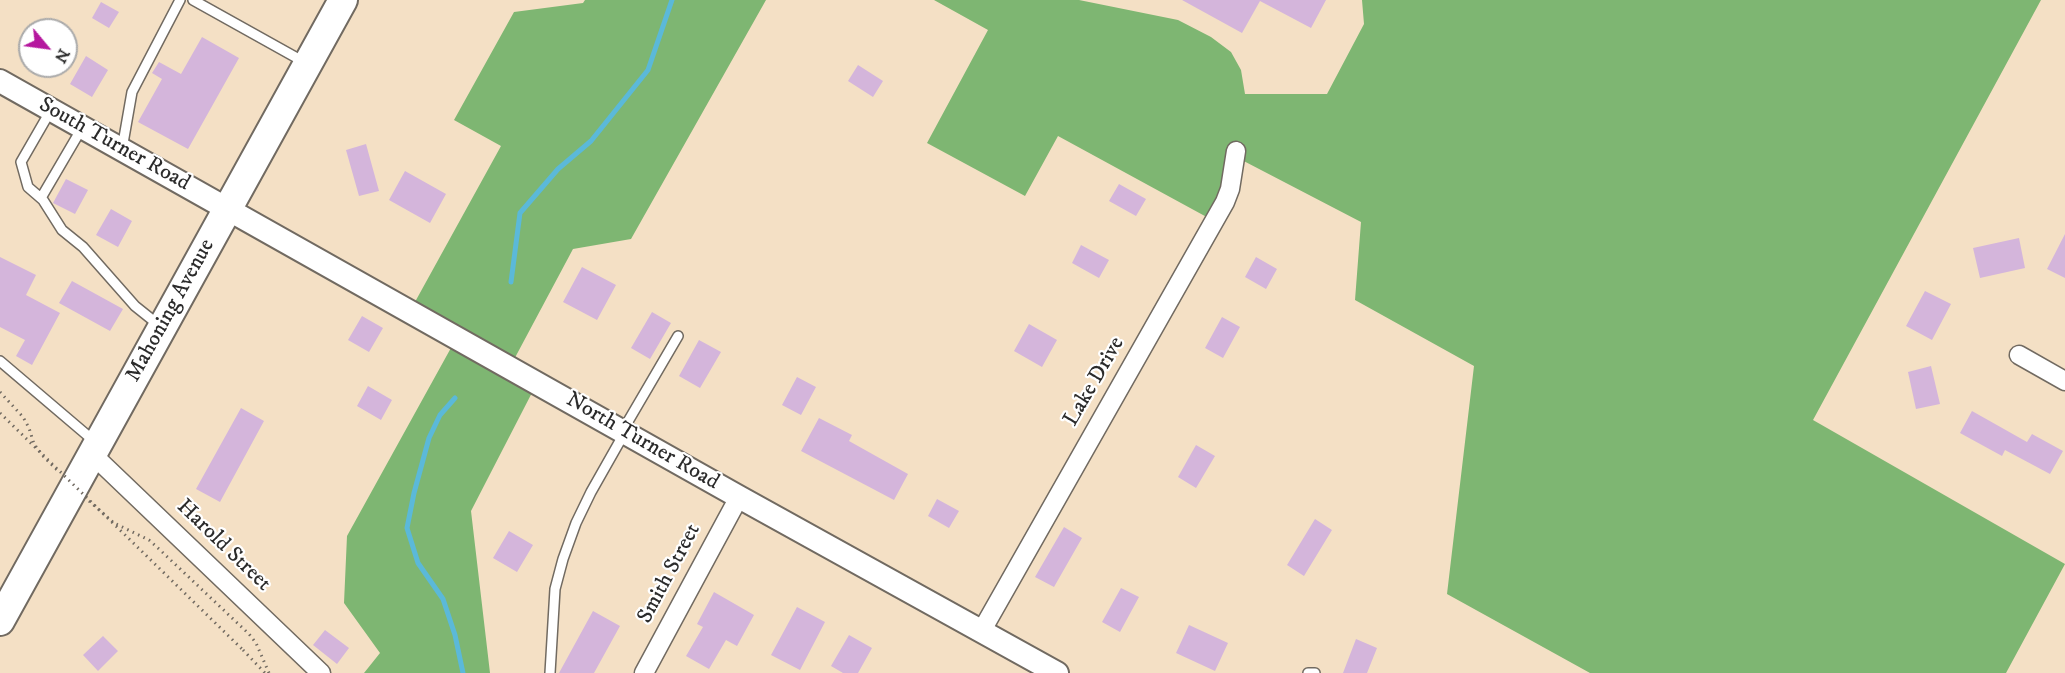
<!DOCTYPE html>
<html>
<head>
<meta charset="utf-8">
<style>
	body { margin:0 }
	#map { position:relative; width:2065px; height:673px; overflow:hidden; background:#f4e0c5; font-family:"IM FELL DW Pica",serif }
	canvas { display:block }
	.north { position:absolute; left:18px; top:18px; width:60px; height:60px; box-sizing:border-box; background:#fff; border:2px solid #aaa; border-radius:50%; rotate:119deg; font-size:16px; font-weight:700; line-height:24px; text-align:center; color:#2b2b2b }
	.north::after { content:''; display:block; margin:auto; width:21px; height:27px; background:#b5179e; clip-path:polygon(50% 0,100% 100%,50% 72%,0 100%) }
</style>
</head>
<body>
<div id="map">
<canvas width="2065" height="673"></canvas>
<div class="north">N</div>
</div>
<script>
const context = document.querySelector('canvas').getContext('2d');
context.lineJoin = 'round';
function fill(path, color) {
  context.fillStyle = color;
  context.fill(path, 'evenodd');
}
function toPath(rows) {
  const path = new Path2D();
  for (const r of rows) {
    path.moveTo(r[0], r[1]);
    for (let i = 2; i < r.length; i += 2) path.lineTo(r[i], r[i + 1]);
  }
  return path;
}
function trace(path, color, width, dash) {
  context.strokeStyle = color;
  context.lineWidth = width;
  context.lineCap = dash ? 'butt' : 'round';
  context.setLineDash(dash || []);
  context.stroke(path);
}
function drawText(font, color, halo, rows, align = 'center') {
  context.font = font + ' "IM FELL DW Pica",serif';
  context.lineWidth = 4.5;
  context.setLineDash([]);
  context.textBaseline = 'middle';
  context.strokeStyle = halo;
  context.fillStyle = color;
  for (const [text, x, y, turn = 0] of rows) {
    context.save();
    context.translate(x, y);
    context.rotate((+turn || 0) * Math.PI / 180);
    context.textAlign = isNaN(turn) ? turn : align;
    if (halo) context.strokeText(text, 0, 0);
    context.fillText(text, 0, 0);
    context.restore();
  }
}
fill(toPath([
	[585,0,766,0,631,239,573,249,510,367,537,383,471,511,490,673,364,673,380,653,344,603,347,536,457,337,410,311,501,146,454,120,514,12,583,3],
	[934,0,1079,0,1178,20,1211,37,1231,52,1241,70,1245,94,1327,94,1364,24,1362,0,2041,0,1813,420,2065,564,2006,673,1590,673,1447,594,1474,366,1355,300,1361,222,1236,157,1214,221,1058,136,1025,196,927,143,988,30]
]), '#7eb672');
trace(toPath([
	[511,282,520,213,558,169,591,141,648,70,672,0],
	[455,398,440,415,429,438,414,493,407,528,418,563,443,599,455,635,463,673]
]), '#5bb9d9', 5);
fill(toPath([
	[1182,0,1326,0,1311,28,1260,1,1242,33],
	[101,2,119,12,109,28,92,18],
	[202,37,239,58,188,149,138,122,162,79,152,73,159,62,181,74],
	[86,56,108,70,92,97,70,84],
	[858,65,883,81,873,97,848,81],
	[366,144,379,191,359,196,346,150],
	[405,171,446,194,430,223,389,200],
	[66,179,88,190,75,214,53,203],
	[1119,184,1146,199,1136,216,1109,201],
	[111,209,132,221,118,247,96,235],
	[2065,234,2065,278,2047,269],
	[2019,238,2025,268,1980,278,1973,248],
	[1081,245,1109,260,1099,278,1072,263],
	[0,257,36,275,26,295,60,313,32,365,16,356,25,340,0,327],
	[1256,257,1277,269,1266,289,1245,277],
	[582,267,616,285,597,320,563,302],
	[72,281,123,309,110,331,59,303],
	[1925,291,1951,304,1932,340,1906,326],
	[652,312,671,323,650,359,631,348],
	[362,316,383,328,369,352,348,340],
	[1222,317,1240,327,1223,358,1205,348],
	[1029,324,1057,340,1042,367,1014,351],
	[699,340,721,352,700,388,679,376],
	[1931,366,1940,404,1916,409,1908,372],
	[797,377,816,387,801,415,782,405],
	[368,386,392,400,381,420,357,406],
	[241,408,264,421,220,502,196,489],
	[1972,411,2027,442,2032,434,2063,451,2050,474,2005,450,2002,456,1960,433],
	[819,418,852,435,849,441,908,474,894,500,801,451],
	[1196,445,1215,456,1196,488,1178,477],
	[937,499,959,511,949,528,928,516],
	[1315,519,1332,530,1304,576,1287,565],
	[1064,527,1082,538,1054,587,1035,577],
	[509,531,533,545,517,572,493,558],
	[1121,588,1139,597,1120,632,1102,622],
	[714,592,754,615,737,646,726,640,709,669,686,656,703,627,697,624],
	[797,607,825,622,800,670,771,655],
	[593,611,620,626,594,673,559,673],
	[1189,625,1228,643,1215,671,1176,653],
	[325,630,349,648,337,664,313,645],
	[849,635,872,648,858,673,843,673,831,666],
	[103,636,118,651,98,671,83,655],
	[1356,639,1377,648,1367,673,1343,673]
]), '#d4b5db');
const service = toPath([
	[193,0,306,63],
	[51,110,21,162,28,187,43,200,62,230,83,247,135,306,160,326],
	[122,149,132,92,180,0],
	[41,198,82,128],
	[0,361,94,441],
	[623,430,678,336],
	[550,673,555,589,563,559,576,523,591,492,625,432],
	[1308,673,1315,673]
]);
const minor = toPath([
	[2019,355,2065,381],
	[92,454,321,673],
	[981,632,1225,202,1230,189,1236,151],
	[644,673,739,497]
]);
const tertiary = toPath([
	[0,81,739,497,1057,673]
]);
const primary = toPath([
	[0,621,343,0]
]);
trace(service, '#716a61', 12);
trace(minor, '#716a61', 21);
trace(tertiary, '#716a61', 26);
trace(primary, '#716a61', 32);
trace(toPath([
	[0,392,23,417,29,428,34,444,43,456,59,472],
	[89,501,114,523,149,540,159,549,249,634,256,643,269,673],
	[243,650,265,673]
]), '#716a61', 3, [1.5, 4.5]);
trace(service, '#fff', 9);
trace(minor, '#fff', 18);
trace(tertiary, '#fff', 22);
trace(primary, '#fff', 28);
trace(toPath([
	[0,413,243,650]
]), '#716a61', 3, [1.5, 4.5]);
drawText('22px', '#2b2b2b', '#fff', [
	["South Turner Road",114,145,29],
	["Mahoning Avenue",171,311,-61],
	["Lake Drive",1095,382,-60],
	["North Turner Road",642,442,30],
	["Harold Street",223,546,44],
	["Smith Street",670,574,-62]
]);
</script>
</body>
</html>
